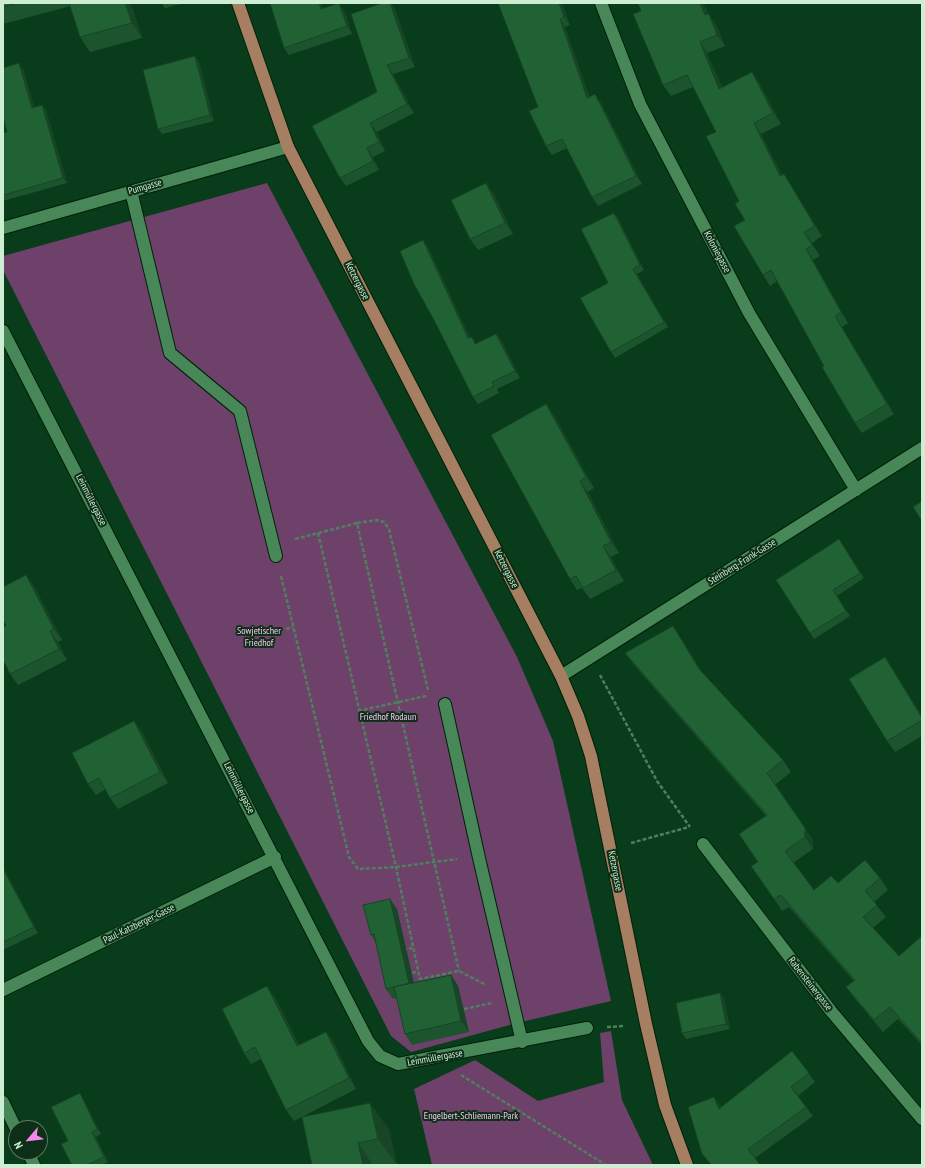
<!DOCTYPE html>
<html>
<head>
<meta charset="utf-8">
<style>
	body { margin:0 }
	#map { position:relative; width:925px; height:1168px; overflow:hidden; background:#083c1a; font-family:"PT Sans Narrow",sans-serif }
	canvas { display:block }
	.frame { position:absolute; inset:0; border:4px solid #ceeed3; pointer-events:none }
	.north { position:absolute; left:8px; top:1120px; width:40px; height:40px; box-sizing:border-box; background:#0d2f17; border:1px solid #5a7b62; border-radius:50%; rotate:242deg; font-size:11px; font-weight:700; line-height:16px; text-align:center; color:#ceeed3 }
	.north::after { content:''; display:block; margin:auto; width:14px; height:18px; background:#f688ed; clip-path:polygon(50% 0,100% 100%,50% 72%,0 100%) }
</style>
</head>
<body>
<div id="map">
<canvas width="925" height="1168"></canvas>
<div class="frame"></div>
<div class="north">N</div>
</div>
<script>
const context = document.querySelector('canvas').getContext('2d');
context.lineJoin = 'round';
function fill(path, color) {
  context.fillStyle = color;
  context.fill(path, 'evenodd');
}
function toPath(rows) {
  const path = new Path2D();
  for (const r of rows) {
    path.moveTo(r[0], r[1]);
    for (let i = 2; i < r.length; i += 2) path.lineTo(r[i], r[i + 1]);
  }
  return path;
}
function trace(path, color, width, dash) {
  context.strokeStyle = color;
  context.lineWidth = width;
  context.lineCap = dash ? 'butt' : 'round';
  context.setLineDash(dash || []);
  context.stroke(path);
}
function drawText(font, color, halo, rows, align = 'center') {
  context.font = font + ' "PT Sans Narrow",sans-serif';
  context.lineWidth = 4;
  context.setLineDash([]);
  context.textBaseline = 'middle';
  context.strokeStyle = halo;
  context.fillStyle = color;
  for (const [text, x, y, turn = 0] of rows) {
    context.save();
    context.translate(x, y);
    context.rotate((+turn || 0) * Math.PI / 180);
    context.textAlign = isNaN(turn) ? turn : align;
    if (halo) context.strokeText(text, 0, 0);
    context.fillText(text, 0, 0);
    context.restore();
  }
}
fill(toPath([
	[267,183,517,657,553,741,611,1001,517,1023,411,1052,391,1036,3,270,3,256],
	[611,1031,622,1100,653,1165,432,1165,414,1089,475,1060,538,1101,604,1082,600,1033]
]), '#6d4169');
const minor = toPath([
	[601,3,640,104,749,313,856,490],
	[131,191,170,353,240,411,276,556],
	[3,228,288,147],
	[3,331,368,1041,380,1056,398,1064,587,1028],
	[561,676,922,448],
	[445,704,479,858,522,1042],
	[703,844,831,1011,922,1119],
	[3,990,275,857],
	[3,1102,16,1129],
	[28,1152,34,1165]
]);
const major = toPath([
	[238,3,288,147,561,676,578,716,591,756,646,1024,665,1105,687,1165]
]);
trace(minor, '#002009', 14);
trace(major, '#002009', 14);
trace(toPath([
	[357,523,377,520,384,522,389,529,428,690],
	[318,533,396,867,420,979,459,971,486,985],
	[295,539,357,523,459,971],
	[281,576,349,857,358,869,396,867,457,859],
	[286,629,293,627],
	[600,675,657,781,690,827],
	[358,711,426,696],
	[631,843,689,827],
	[403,950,412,948],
	[412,973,418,971],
	[464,1009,492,1003],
	[607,1027,624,1026],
	[461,1075,606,1165]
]), '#517e5f', 2.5, [4, 2]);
trace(minor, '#488858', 12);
trace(major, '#a67e61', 12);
fill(toPath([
	[3,3,129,3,132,7,142,38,90,52,80,37,71,6,3,24],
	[161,3,185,3,165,8],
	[562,3,570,25,565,27,589,97,601,103,642,184,598,206,592,197,567,148,552,155,546,146,538,107],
	[638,3,702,3,705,7,708,14,716,25,725,46,707,53,722,87,759,82,781,124,761,134,782,175,791,185,822,236,812,243,820,256,813,260,848,323,842,327,894,414,862,433,855,423,777,281,770,286,763,275,745,220,739,201,716,132,693,87,671,96,663,85],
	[324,8,344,10,352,34,289,55,284,48],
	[395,9,415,67,393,74,414,113,377,132,385,151,373,157,379,170,346,186,340,178,377,92],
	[195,56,199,62,214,121,162,134,158,129],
	[23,69,34,107,42,105,46,110,67,183,3,201,3,133,7,132],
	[494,194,513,234,478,250,470,239],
	[618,218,644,270,637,274,668,327,615,358,611,352,608,283],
	[428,247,470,338,472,337,476,344,496,334,501,340,520,378,497,389,499,393,478,404,473,397],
	[546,404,554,415,594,488,588,492,619,553,611,557,624,581,590,599,582,588,577,590,570,579],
	[839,539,864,578,837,596,850,616,814,639,810,633],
	[26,575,34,586,62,640,58,642,67,660,18,685,10,674,6,626],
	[673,626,681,638,702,672,783,760,791,772,775,785,813,840,813,849,793,863,814,890,838,883,880,878,888,890,874,902,886,917,873,928,899,956,922,936,922,1045,898,1019,883,1032,855,999,846,987,854,981,789,907,782,911,774,899,758,862,766,816,634,665,625,653],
	[892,668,922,716,922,736,895,752,887,741],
	[134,721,142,732,168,783,118,809,110,798,106,789,96,795,88,784],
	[3,867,38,933,3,950],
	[397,909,414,982,451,975,458,986,469,1032,412,1045,405,1034,397,998,393,999,386,989,377,944,371,935],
	[720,993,724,999,730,1029,686,1039,682,1033],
	[275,997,299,1045,326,1032,334,1043,356,1089,294,1121,286,1110,261,1059,251,1064,244,1053],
	[792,1051,815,1082,798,1096,813,1116,755,1158,760,1165,711,1165,702,1154,721,1107],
	[83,1099,101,1134,96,1137,108,1162,102,1165,72,1165,68,1141],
	[302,1117,389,1129,397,1165,312,1165]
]), '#1c542e');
fill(toPath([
	[125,3,129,3,132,7,142,38,132,23],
	[319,3,322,3,326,16,321,9],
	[340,3,344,10,352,34,347,26],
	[390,3,391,3,395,9,415,67,409,58],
	[559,3,562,3,570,25,564,17],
	[700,3,702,3,705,7,713,26,705,15],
	[709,14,716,25,725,46,717,35],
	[560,19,565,27,593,106,587,98],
	[700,42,707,53,727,99,719,89],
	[195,56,199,62,214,121,210,115],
	[19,63,23,69,36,113,32,108],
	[387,65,393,74,414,113,407,104],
	[752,72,759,82,781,124,773,113],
	[595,94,601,103,642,184,636,176],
	[42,105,46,110,67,183,63,178],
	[370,123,377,132,385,151,379,142],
	[754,123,761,134,788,187,780,176],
	[367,148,373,157,379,170,373,161],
	[784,174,791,185,822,236,815,226],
	[486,183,494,194,513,234,505,223],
	[614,213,618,218,644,270,640,265],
	[804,232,812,243,820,256,812,245],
	[423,240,428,247,473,345,468,338],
	[806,249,813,260,848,323,841,312],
	[633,269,637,274,668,327,664,322],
	[835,316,842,327,894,414,887,404],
	[496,334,501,340,520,378,515,371],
	[546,404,554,415,594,488,586,477],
	[580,481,588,492,619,553,611,542],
	[603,546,611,557,624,581,616,570],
	[26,575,34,586,62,640,54,629],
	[673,626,681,638,707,681,699,669],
	[50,631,58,642,67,660,59,649],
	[885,657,892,668,922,716,922,718],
	[134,721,142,732,168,783,160,772],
	[775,785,813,840,813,849,805,837],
	[3,867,38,933,34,927,3,869],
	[390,899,397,909,416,994,409,984],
	[451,975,458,986,469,1032,461,1021],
	[267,986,275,997,305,1057,297,1046],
	[720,993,724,999,730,1029,726,1024],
	[326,1032,334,1043,356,1089,349,1078],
	[80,1093,83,1099,101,1134,97,1129],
	[714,1097,721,1106,725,1118,719,1109],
	[370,1103,389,1129,397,1165,378,1139],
	[92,1132,96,1137,108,1162,104,1157],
	[358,1143,373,1165,363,1165]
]), '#174525');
const building = toPath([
	[3,3,17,3,3,7,3,3],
	[69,3,125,3,132,23,80,37,69,3],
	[270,3,319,3,321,9,339,3,347,26,284,48,270,3],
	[382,3,390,3,409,58,387,65,407,104,370,123,379,142,367,148,373,161,340,178,312,126,377,92,351,14,382,3],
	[498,3,559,3,564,17,560,19,587,98,595,94,636,176,592,197,562,139,546,146,529,111,538,107,498,3],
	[638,3,700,3,705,15,709,14,717,35,700,42,719,89,752,72,773,113,754,123,780,176,784,174,815,226,804,232,812,245,806,249,841,312,835,316,887,404,855,423,822,367,824,366,771,270,763,275,734,226,745,220,735,204,739,201,706,136,716,132,687,75,663,85,633,14,641,11,638,3],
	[195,56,210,115,158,129,143,70,195,56],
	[19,63,32,108,42,105,63,178,3,195,3,133,7,132,3,117,3,68,19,63],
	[486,183,505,223,470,239,451,200,486,183],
	[614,213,640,265,633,269,664,322,611,352,580,298,608,283,581,229,614,213],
	[423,240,468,338,472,337,475,344,496,334,515,371,492,382,494,386,473,397,434,320,414,284,400,251,423,240],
	[546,404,586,477,580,481,611,542,603,546,616,570,583,588,576,576,570,579,491,435,546,404],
	[922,501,922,521,913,507,922,501],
	[839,539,860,573,833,590,846,611,810,633,776,580,839,539],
	[26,575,54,629,50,631,59,649,10,674,3,660,3,627,6,626,3,619,3,587,26,575],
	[673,626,699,669,783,760,767,773,805,828,805,837,785,851,814,890,831,876,838,883,865,860,880,878,865,891,877,905,863,917,899,956,922,936,922,1043,890,1007,874,1020,846,987,855,980,781,895,774,899,751,866,758,862,739,834,767,815,625,653,673,626],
	[885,657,922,718,922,720,887,741,849,679,885,657],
	[134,721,160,772,110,798,99,778,88,784,72,753,134,721],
	[3,869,34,927,3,942,3,869],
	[390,899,409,983,386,989,374,934,371,935,363,905,390,899],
	[451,975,461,1021,405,1034,394,987,451,975],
	[267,986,297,1046,326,1032,349,1078,286,1110,255,1047,244,1053,222,1009,267,986],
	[720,993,726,1024,682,1033,676,1003,720,993],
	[792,1051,809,1073,791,1087,806,1107,748,1149,760,1165,712,1165,702,1154,688,1107,714,1097,719,1109,792,1051],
	[80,1093,97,1129,92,1132,104,1157,87,1165,72,1165,61,1144,68,1141,51,1107,80,1093],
	[370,1103,378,1139,358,1143,363,1165,312,1165,302,1117,370,1103]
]);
fill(building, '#216235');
trace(building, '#174525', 1);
drawText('10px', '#ceeed3', '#0d2f17', [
	["Pumgasse",145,187,-16],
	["Koloniegasse",717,252,62],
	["Ketzergasse",357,281,63],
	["Leinmüllergasse",91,500,63],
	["Steinberg-Frank-Gasse",742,562,-32],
	["Ketzergasse",506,569,63],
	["Leinmüllergasse",239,788,63],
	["Ketzergasse",615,871,79],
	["Paul-Katzberger-Gasse",139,924,-26],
	["Rabensteinergasse",810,984,52],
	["Leinmüllergasse",435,1058,-10]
]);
drawText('10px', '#f6c4f0', '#0d2f17', [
	["Sowjetischer",259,631],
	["Friedhof",259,643],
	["Friedhof Rodaun",388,717],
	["Engelbert-Schliemann-Park",471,1116]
]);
</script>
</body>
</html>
